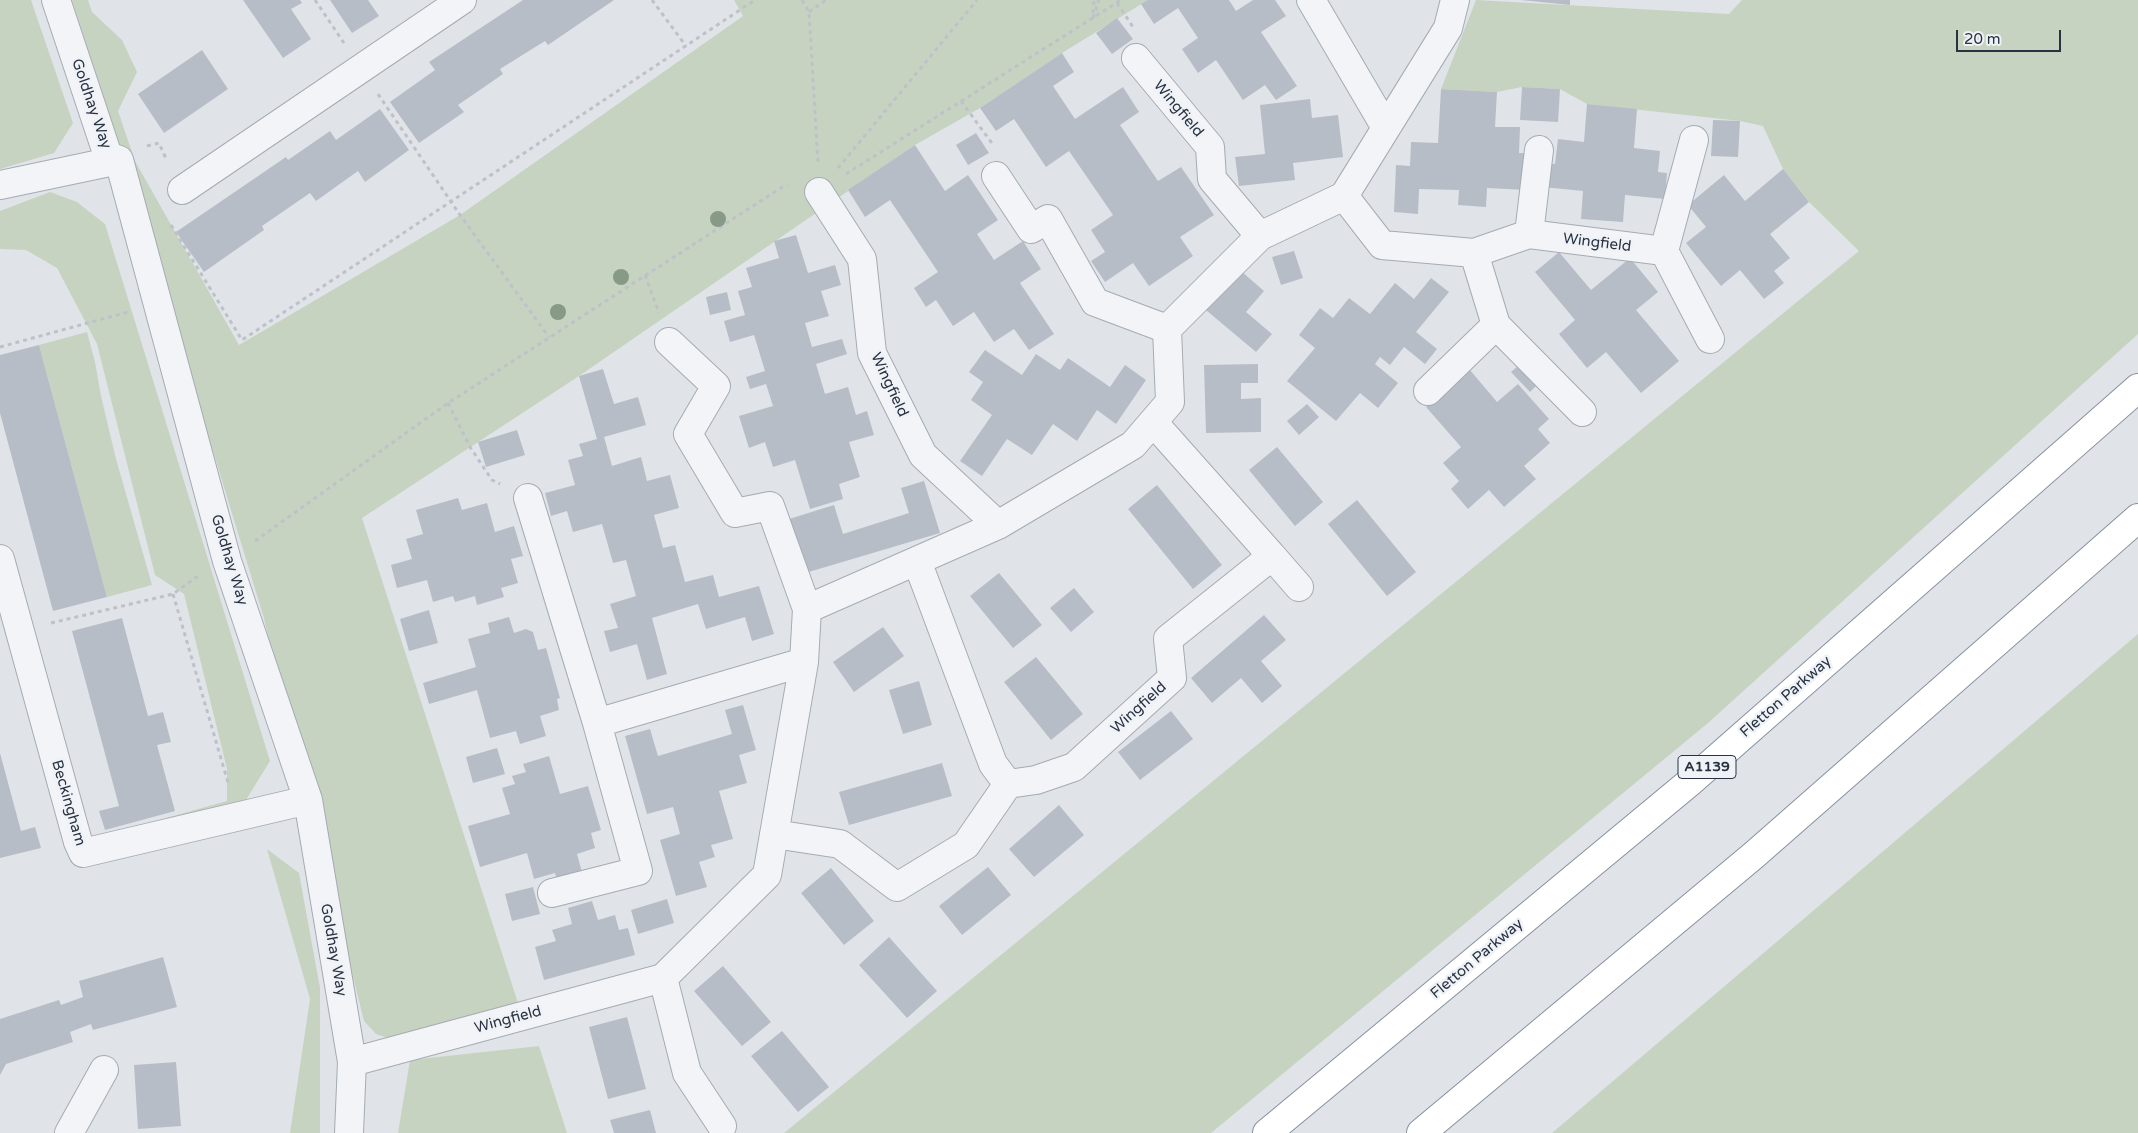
<!DOCTYPE html>
<html>
<head>
<meta charset="utf-8">
<style>
	body { margin:0 }
	#map { position:relative; width:2138px; height:1133px; overflow:hidden; background:#e0e4e9; font-family:"Varela Round",sans-serif }
	canvas { display:block }
	.scale { position:absolute; left:1956px; top:30px; width:105px; height:22px; box-sizing:border-box; border:2px solid #283241; border-top:0; padding-left:6px; font-size:15px; line-height:18px; white-space:nowrap; color:#283241; -webkit-text-stroke:4px #eff2f6; paint-order:stroke }
</style>
</head>
<body>
<div id="map">
<canvas width="2138" height="1133"></canvas>
<div class="scale">20 m</div>
</div>
<script>
const context = document.querySelector('canvas').getContext('2d');
context.lineJoin = 'round';
function fill(path, color) {
  context.fillStyle = color;
  context.fill(path, 'evenodd');
}
function toPath(rows) {
  const path = new Path2D();
  for (const r of rows) {
    path.moveTo(r[0], r[1]);
    for (let i = 2; i < r.length; i += 2) path.lineTo(r[i], r[i + 1]);
  }
  return path;
}
function trace(path, color, width, dash) {
  context.strokeStyle = color;
  context.lineWidth = width;
  context.lineCap = dash ? 'butt' : 'round';
  context.setLineDash(dash || []);
  context.stroke(path);
}
function drawText(font, color, halo, rows, align = 'center') {
  context.font = font + ' "Varela Round",sans-serif';
  context.lineWidth = 5;
  context.setLineDash([]);
  context.textBaseline = 'middle';
  context.strokeStyle = halo;
  context.fillStyle = color;
  for (const [text, x, y, turn = 0] of rows) {
    context.save();
    context.translate(x, y);
    context.rotate((+turn || 0) * Math.PI / 180);
    context.textAlign = isNaN(turn) ? turn : align;
    if (halo) context.strokeText(text, 0, 0);
    context.fillText(text, 0, 0);
    context.restore();
  }
}
fill(toPath([
	[0,0,31,0,73,123,54,153,0,169],
	[72,0,88,0,92,12,122,40,137,72,118,111,135,161,239,345,460,215,743,16,734,0,1148,0,1062,53,980,108,915,145,579,376,362,518,518,1003,388,1038,376,1034,364,1021,263,615,124,159],
	[1476,0,1729,14,1742,0,2138,0,2138,334,1708,723,1211,1133,784,1133,1859,251,1809,202,1783,169,1763,126,1740,121,1587,104,1560,89,1522,87,1497,92,1441,89],
	[50,192,77,202,105,224,270,761,238,813,181,831,166,818,227,801,227,769,184,594,155,575,97,344,57,268,26,250,0,249,0,211],
	[87,332,95,362,101,396,116,459,152,585,107,597,39,345],
	[2138,634,2138,1133,1552,1133,2015,739],
	[267,849,299,873,320,988,320,1133,290,1133,310,999],
	[539,1046,567,1133,398,1133,410,1060]
]), '#c6d3c1');
fill(toPath([
	[243,0,300,0,302,3,291,9,311,39,283,58],
	[330,0,368,0,379,16,352,33],
	[523,0,614,0,548,45,545,41,500,69,503,74,458,105,464,112,419,143,390,102,435,70,429,62],
	[1148,0,1229,0,1236,11,1253,0,1275,0,1286,16,1261,32,1297,86,1276,100,1265,85,1243,100,1216,60,1198,73,1182,49,1198,38,1178,8,1154,24,1141,4],
	[1521,0,1570,0,1570,5],
	[1117,18,1133,39,1112,54,1096,33],
	[202,50,228,89,164,133,138,94],
	[1062,53,1074,72,1053,86,1075,119,1123,87,1139,112,1120,125,1158,181,1181,167,1214,215,1180,237,1193,256,1149,286,1133,263,1105,282,1091,261,1105,252,1091,230,1113,215,1069,151,1046,167,1014,119,996,131,980,108],
	[1522,87,1560,89,1558,122,1520,120],
	[1441,89,1497,92,1495,127,1520,127,1519,153,1528,153,1526,190,1487,188,1486,207,1458,205,1459,190,1419,189,1418,214,1394,212,1396,165,1410,166,1411,142,1438,143],
	[1310,99,1312,118,1338,115,1343,157,1293,163,1295,180,1239,186,1235,157,1265,154,1260,105],
	[1587,104,1637,109,1634,148,1660,151,1658,172,1667,173,1665,199,1625,195,1623,222,1581,219,1583,191,1543,187,1545,163,1555,164,1558,139,1584,142],
	[380,109,409,150,365,182,358,171,316,201,310,193,262,226,264,230,204,272,176,232,286,157,288,160,330,131,336,140],
	[1713,120,1740,121,1738,157,1711,156],
	[976,133,989,153,968,165,956,145],
	[915,145,945,191,968,175,998,220,977,234,994,260,1023,241,1041,269,1020,283,1054,334,1029,350,1014,329,994,342,974,312,953,326,936,300,926,307,914,288,938,272,890,200,865,217,848,190],
	[1783,169,1809,202,1770,234,1790,258,1774,271,1784,283,1764,299,1740,270,1721,286,1686,243,1706,227,1688,205,1724,175,1745,201],
	[796,235,808,273,835,265,841,285,821,291,829,316,805,323,812,347,842,339,847,354,816,364,825,394,848,387,856,415,867,411,874,435,849,442,860,477,839,484,843,499,810,509,795,460,773,467,765,442,749,448,739,416,773,406,766,384,750,389,746,377,765,371,754,335,730,342,724,321,745,315,738,291,752,287,746,268,779,258,774,241],
	[1294,251,1303,278,1281,285,1272,257],
	[1559,252,1591,290,1630,258,1658,292,1636,310,1679,361,1641,393,1606,352,1587,368,1559,334,1575,320,1535,272],
	[1241,271,1264,291,1246,312,1272,334,1256,352,1206,310],
	[1431,278,1449,292,1416,332,1437,349,1425,364,1404,347,1390,365,1380,357,1375,364,1398,383,1378,408,1360,393,1336,421,1287,381,1315,348,1299,335,1320,308,1333,318,1349,298,1370,314,1395,283,1414,299],
	[727,292,731,310,710,315,706,297],
	[39,345,107,597,53,611,0,413,0,355],
	[985,350,1022,375,1036,354,1060,370,1068,358,1110,387,1125,365,1146,380,1116,424,1097,410,1077,441,1053,424,1032,455,1007,439,982,476,960,461,992,415,971,400,983,382,969,372],
	[1258,364,1258,383,1241,383,1241,399,1261,398,1261,432,1206,433,1204,365],
	[1519,365,1538,384,1530,392,1511,372],
	[603,369,614,404,638,397,646,425,604,437,612,466,641,457,647,481,670,475,679,508,654,515,663,548,675,545,685,582,713,575,719,597,759,586,774,634,752,641,745,617,706,629,698,604,652,618,667,674,647,680,637,644,610,652,604,631,618,628,610,604,636,596,626,560,613,563,602,524,573,532,567,511,551,516,545,493,575,485,568,460,583,456,579,444,597,439,579,376],
	[1470,370,1497,402,1518,384,1549,419,1538,429,1550,443,1524,466,1536,479,1504,507,1489,490,1468,509,1451,489,1459,481,1443,463,1461,447,1426,407],
	[1307,404,1319,417,1299,435,1287,421],
	[517,430,525,455,486,467,478,442],
	[1277,447,1323,502,1295,526,1249,470],
	[924,481,940,533,802,574,786,520,834,505,843,534,909,513,901,488],
	[1157,485,1222,565,1193,589,1128,509],
	[458,498,462,510,487,503,495,532,514,526,523,556,511,559,518,583,501,588,504,597,477,605,475,596,455,602,453,596,433,602,427,580,397,588,391,565,412,559,406,539,423,534,416,510],
	[1357,500,1416,572,1387,596,1328,524],
	[999,573,1042,625,1013,648,970,596],
	[1074,588,1094,612,1071,632,1050,608],
	[429,610,438,643,409,651,400,619],
	[1264,615,1286,640,1261,661,1282,686,1262,703,1241,678,1212,703,1191,678],
	[509,617,514,633,526,629,533,632,538,650,546,648,560,698,557,699,559,710,540,716,546,736,520,744,516,731,490,738,477,690,429,704,423,683,476,667,468,639,490,633,488,623],
	[122,618,148,716,163,712,171,742,157,745,175,811,105,830,99,811,119,806,72,631],
	[883,627,904,656,854,692,833,662],
	[1036,657,1083,714,1051,740,1004,682],
	[919,681,932,725,903,734,889,690],
	[743,705,756,750,739,755,747,783,719,791,733,839,711,845,715,857,699,862,707,887,676,896,660,840,680,834,673,807,647,814,625,736,650,729,658,756,732,734,725,710],
	[1171,711,1193,739,1140,780,1118,752],
	[497,748,505,774,473,783,466,757],
	[0,753,21,831,35,827,41,848,0,858],
	[549,756,560,794,588,786,601,830,591,833,595,848,577,854,583,876,558,884,555,873,534,879,527,853,480,867,468,826,510,814,502,788,515,784,512,776,526,772,523,764],
	[942,763,952,796,849,825,839,792],
	[1059,805,1084,835,1034,877,1009,849],
	[988,867,1011,895,962,935,939,906],
	[831,868,874,921,844,945,801,893],
	[533,887,540,914,512,921,505,894],
	[667,899,674,923,638,934,631,910],
	[592,901,598,920,615,915,619,930,628,928,635,955,544,980,535,947,556,941,552,930,572,924,568,908],
	[889,937,937,991,907,1018,859,965],
	[163,957,177,1007,93,1030,91,1024,70,1032,73,1042,6,1064,0,1075,0,1019,59,1000,61,1005,83,997,79,981],
	[723,966,771,1022,742,1046,694,991],
	[627,1017,646,1089,608,1099,589,1027],
	[782,1031,829,1087,798,1112,751,1056],
	[176,1062,181,1126,138,1129,134,1065],
	[650,1110,656,1133,614,1133,610,1120]
]), '#b7bdc6');
const minor = toPath([
	[56,0,108,156,119,160,227,561,308,800,352,1062,349,1133],
	[1311,0,1386,128],
	[1136,58,1210,147,1212,179,1260,236],
	[996,176,1031,229,1048,219,1095,302,1167,329],
	[0,185,119,160],
	[182,190,462,0],
	[819,192,862,259,872,353,923,455,998,525],
	[1344,196,1382,245,1474,253,1496,325,1428,391],
	[1529,234,1539,150],
	[1664,251,1710,339],
	[1474,253,1529,234,1664,251,1694,140],
	[1496,325,1582,412],
	[669,342,716,386,688,434,735,513,770,506,807,609],
	[528,498,597,723],
	[1272,556,1299,587],
	[0,559,78,842,83,853,308,800],
	[917,561,993,764,1008,784,1036,780,1074,767,1172,678,1168,639,1272,556,1153,422],
	[774,834,840,844,897,887,966,845,1008,784],
	[552,893,638,871,597,723,804,662],
	[663,978,687,1073,722,1126],
	[352,1062,663,978,767,875,804,662,807,609,998,525,1133,445,1170,402,1167,329,1260,236,1344,196,1448,28,1455,0],
	[69,1133,104,1070]
]);
const highway = toPath([
	[1267,1133,1690,782,2138,388],
	[1421,1133,1754,855,2138,518]
]);
trace(minor, '#a5abb3', 30);
trace(highway, '#8791a0', 30);
trace(toPath([
	[315,0,344,43],
	[652,0,686,46],
	[802,0,809,12,818,162],
	[1117,3,1133,27],
	[809,12,826,0],
	[1093,13,1094,0],
	[1093,18,1099,0],
	[378,94,460,215,549,337],
	[961,101,994,146],
	[147,146,159,143,167,161],
	[838,168,977,0],
	[846,174,1121,0],
	[171,225,242,340,755,0],
	[645,275,659,313],
	[0,347,128,312],
	[448,403,470,447,492,480,500,484],
	[255,541,448,403,787,184],
	[173,594,229,786],
	[51,623,173,594,198,576]
]), '#bec2c8', 3, [4, 4]);
trace(minor, '#f3f4f7', 28);
trace(highway, '#fff', 28);
context.fillStyle = '#879987';
for (const [x, y] of [
	[718,219],
	[621,277],
	[558,312]
]) {
  context.beginPath();
  context.arc(x, y, 8, 0, 2 * Math.PI);
  context.fill();
}
for (const [x, y, w] of [
	[1707,767,58]
]) {
  const box = new Path2D();
  box.roundRect(x - w / 2, y - 11.5, w, 23, 4);
  context.fillStyle = '#eff2f6';
  context.fill(box);
  trace(box, '#283241', 1);
}
drawText('bold 14px', '#283241', null, [
	["A1139",1707,767]
]);
drawText('15px', '#283241', '#eff2f6', [
	["Goldhay Way",91,104,71],
	["Wingfield",1178,109,50],
	["Wingfield",1597,243,7],
	["Wingfield",889,385,65],
	["Goldhay Way",229,560,73],
	["Fletton Parkway",1786,697,-41],
	["Wingfield",1139,708,-42],
	["Beckingham",68,803,74],
	["Goldhay Way",333,950,80],
	["Fletton Parkway",1477,959,-40],
	["Wingfield",508,1020,-15]
]);
</script>
</body>
</html>
